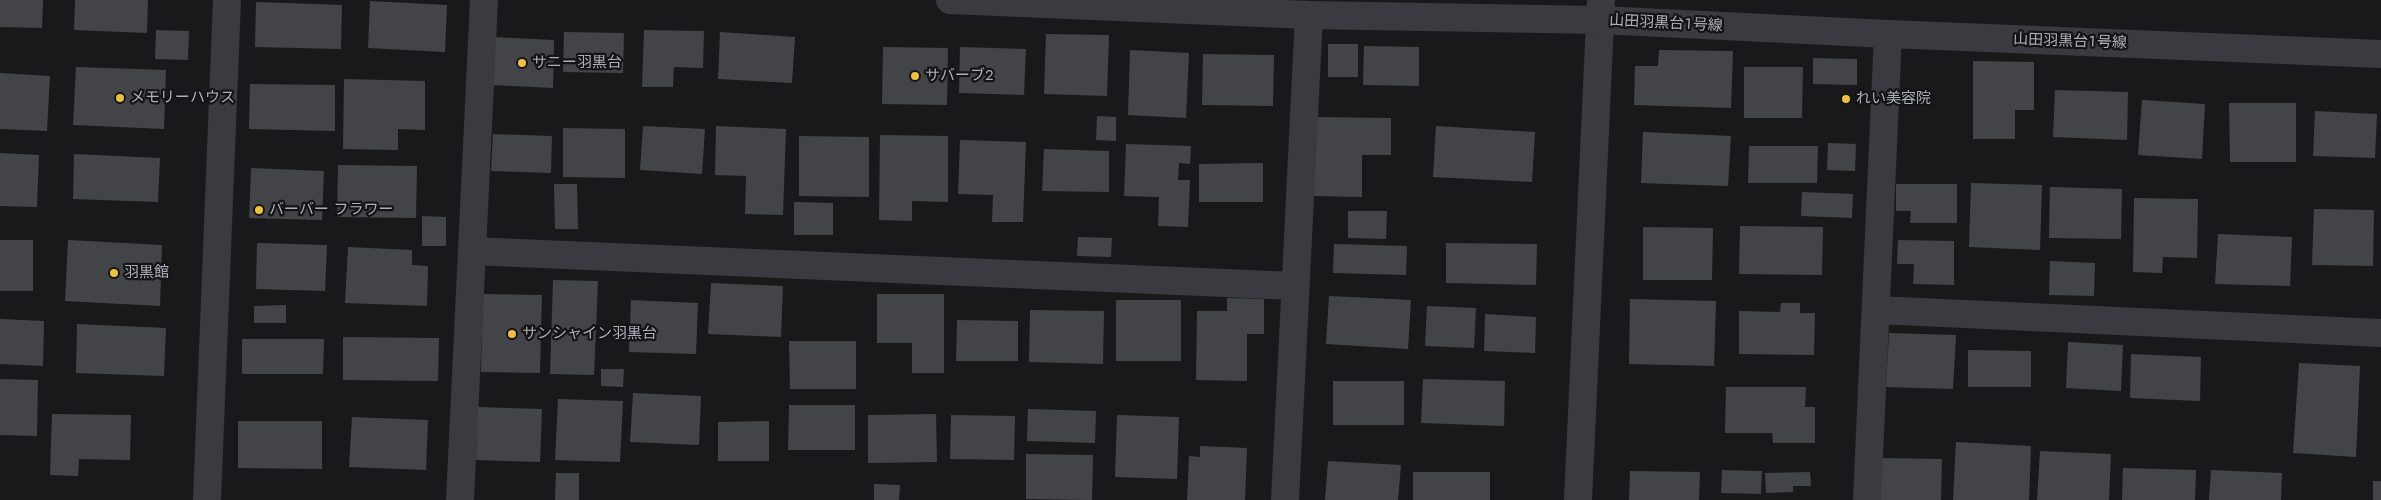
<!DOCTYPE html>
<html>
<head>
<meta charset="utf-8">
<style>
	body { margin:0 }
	canvas { display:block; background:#19191b }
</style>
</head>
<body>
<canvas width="2381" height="500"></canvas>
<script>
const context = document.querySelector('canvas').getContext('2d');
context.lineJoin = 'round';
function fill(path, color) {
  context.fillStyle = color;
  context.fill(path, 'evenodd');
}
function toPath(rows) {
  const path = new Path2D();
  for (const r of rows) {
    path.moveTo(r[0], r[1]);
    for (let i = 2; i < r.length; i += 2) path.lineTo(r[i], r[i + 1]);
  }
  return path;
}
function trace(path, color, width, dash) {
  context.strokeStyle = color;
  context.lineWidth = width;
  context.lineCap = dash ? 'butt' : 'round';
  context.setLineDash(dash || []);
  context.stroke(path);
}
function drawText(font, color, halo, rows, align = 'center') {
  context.font = font + ' Jost,"Noto Sans JP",sans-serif';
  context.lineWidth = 4.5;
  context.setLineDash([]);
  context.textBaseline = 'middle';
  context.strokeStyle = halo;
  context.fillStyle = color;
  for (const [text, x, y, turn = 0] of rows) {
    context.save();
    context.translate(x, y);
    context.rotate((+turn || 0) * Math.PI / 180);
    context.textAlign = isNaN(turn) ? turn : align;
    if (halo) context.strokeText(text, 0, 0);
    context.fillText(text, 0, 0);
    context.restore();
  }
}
fill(toPath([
	[0,0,43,0,42,28,0,27],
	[75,0,148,0,147,33,74,30],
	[370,1,447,5,445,52,368,48],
	[256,2,342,5,341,49,255,47],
	[156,30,189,31,188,60,155,59],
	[644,30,704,31,703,68,674,67,673,87,642,87],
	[564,32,624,33,623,73,563,72],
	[720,32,795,37,792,83,718,79],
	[1046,34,1109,35,1107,96,1044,94],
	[492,37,554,40,553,88,490,85],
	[1328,44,1358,44,1358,77,1328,77],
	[1364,46,1419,47,1419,86,1363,85],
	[883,47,948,48,947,105,882,104],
	[960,47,1026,49,1024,95,959,93],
	[1130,50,1189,53,1186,118,1128,115],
	[1659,50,1733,51,1731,108,1634,105,1635,66,1658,66],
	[1203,54,1274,55,1273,106,1202,105],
	[1813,58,1857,59,1857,85,1813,84],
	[1973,61,2034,62,2034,110,2015,110,2015,139,1973,139],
	[76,67,166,70,164,129,73,125],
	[1744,67,1803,67,1802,118,1744,118],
	[0,73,50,76,47,131,0,129],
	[344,79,425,81,425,130,398,129,398,150,343,149],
	[250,84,335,85,335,131,249,129],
	[2055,90,2128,92,2127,140,2053,137],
	[2142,100,2205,104,2202,159,2138,155],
	[2229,103,2296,103,2296,162,2230,162],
	[2315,111,2377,114,2375,158,2313,156],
	[1097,116,1116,117,1116,141,1096,140],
	[1314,117,1391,118,1391,155,1362,155,1362,197,1314,196],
	[643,126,705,129,702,174,640,170],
	[716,126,786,129,783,215,745,214,746,176,715,175],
	[1436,126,1535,132,1532,182,1433,177],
	[563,128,625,129,625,178,563,177],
	[1643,132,1731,136,1728,186,1641,183],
	[493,134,552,136,551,173,491,171],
	[880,135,948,136,948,202,912,201,912,221,879,220],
	[799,136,869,137,869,197,799,196],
	[960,140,1026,142,1023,222,992,222,993,195,958,194],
	[1828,143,1856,144,1855,171,1827,170],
	[1126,144,1191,146,1190,164,1179,163,1178,180,1190,180,1188,227,1158,226,1159,197,1124,196],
	[1749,146,1818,146,1817,183,1748,183],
	[1044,149,1109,151,1109,192,1042,191],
	[0,153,39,155,37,207,0,206],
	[74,154,160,158,158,202,73,199],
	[1263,163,1263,202,1199,202,1199,164],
	[338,165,417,166,416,218,337,217],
	[251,168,324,171,322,220,249,218],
	[1971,183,2042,185,2040,250,1969,247],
	[554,184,577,184,578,229,555,229],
	[1896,184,1957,184,1957,223,1910,223,1911,211,1896,211],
	[2050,187,2122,189,2121,239,2049,238],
	[1802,192,1853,194,1852,218,1801,216],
	[2134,198,2198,199,2197,258,2163,257,2162,273,2133,272],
	[794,202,833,203,833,235,794,235],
	[2314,209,2374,210,2373,266,2312,265],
	[1348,211,1387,211,1386,239,1348,238],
	[422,216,446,217,446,246,422,246],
	[1740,226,1823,227,1822,275,1739,274],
	[1643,227,1713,228,1712,280,1643,280],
	[2218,234,2292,237,2290,286,2215,284],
	[1078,237,1112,238,1111,257,1077,256],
	[0,240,33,240,33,291,0,291],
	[68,240,162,245,160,306,65,301],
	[1898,240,1954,241,1954,285,1913,284,1914,264,1897,264],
	[257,243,327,245,325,291,256,289],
	[1446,243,1537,244,1536,285,1446,283],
	[1334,244,1407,246,1406,275,1333,273],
	[348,247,412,250,412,265,428,266,427,306,345,303],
	[2050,261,2095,263,2094,296,2049,295],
	[553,280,598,281,594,375,550,374],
	[711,283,783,286,781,337,708,334],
	[483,294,542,295,540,373,481,372],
	[877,294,944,294,944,373,912,373,912,343,877,343],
	[1329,296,1411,300,1408,349,1326,344],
	[1227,298,1264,299,1264,334,1247,334,1247,381,1196,380,1197,311,1227,311],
	[1630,299,1716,301,1714,366,1629,364],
	[631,300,698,303,696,354,629,352],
	[1116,300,1181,300,1181,361,1116,361],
	[1781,303,1800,303,1800,313,1815,313,1814,355,1739,354,1739,311,1780,312],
	[286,305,286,323,254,323,254,306],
	[1427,306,1476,308,1474,348,1425,346],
	[1030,310,1104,311,1103,364,1029,362],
	[1485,314,1536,317,1535,353,1484,351],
	[0,319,44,321,43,366,0,364],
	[957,320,1018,321,1018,361,956,361],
	[77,324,166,328,164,376,76,373],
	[1889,333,1956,335,1953,389,1886,387],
	[343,337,439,338,438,381,343,380],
	[242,339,324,339,323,374,242,374],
	[789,341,856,341,856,389,790,389],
	[2068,342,2123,345,2121,391,2066,388],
	[1968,350,2031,351,2031,387,1968,387],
	[2131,354,2201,357,2200,401,2130,398],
	[2299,363,2360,366,2356,457,2293,453],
	[601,369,624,369,623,387,601,386],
	[0,379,38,380,37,436,0,435],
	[1423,379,1505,381,1504,426,1421,423],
	[1333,381,1404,381,1404,425,1333,425],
	[1726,387,1806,387,1805,407,1815,407,1815,443,1773,443,1772,433,1725,433],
	[633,393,701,396,699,445,630,442],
	[558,399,623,401,620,462,555,460],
	[789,405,855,405,855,450,788,450],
	[477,407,542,409,540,462,476,460],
	[1028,409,1096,411,1095,443,1027,441],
	[52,414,131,415,130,460,79,459,78,476,50,475],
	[936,414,937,462,868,463,868,415],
	[951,415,1015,416,1014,460,950,459],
	[1117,415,1179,417,1177,479,1115,477],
	[352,417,428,420,426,470,349,467],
	[238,421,322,421,322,469,238,468],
	[769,421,769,461,718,461,718,422],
	[1956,442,2031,446,2029,500,1953,500],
	[1200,446,1247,448,1245,500,1187,500,1189,456,1200,457],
	[2040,451,2111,454,2109,500,2037,500],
	[1026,454,1093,455,1092,500,1026,499],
	[1881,458,1942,459,1941,500,1881,500],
	[1328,461,1401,465,1398,500,1325,500],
	[2123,468,2196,470,2195,500,2122,500],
	[1722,470,1762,471,1761,494,1721,493],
	[2211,470,2282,473,2281,500,2209,500],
	[1630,471,1700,472,1699,500,1629,500],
	[1413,472,1490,472,1490,500,1413,500],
	[1810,472,1811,486,1793,486,1793,492,1766,493,1765,473],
	[556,473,579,473,579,500,555,500],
	[2373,481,2381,481,2381,500,2373,500],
	[874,484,900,485,899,500,874,500]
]), '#434448');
trace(toPath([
	[950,0,1309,15,1600,20,1888,34,2381,54],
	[472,251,1295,286],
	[1877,310,2381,333],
	[207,500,227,0],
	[460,500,484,0],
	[1285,500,1309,15],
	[1578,500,1601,0],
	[1867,500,1888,34]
]), '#3a3a40', 28);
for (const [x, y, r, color] of [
	[522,63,5,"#ecc040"],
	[915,76,5,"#ecc040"],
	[120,98,5,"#ecc040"],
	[1846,99,5,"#ecc040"],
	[259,210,5,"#ecc040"],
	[114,273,5,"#ecc040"],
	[512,334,5,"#ecc040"]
]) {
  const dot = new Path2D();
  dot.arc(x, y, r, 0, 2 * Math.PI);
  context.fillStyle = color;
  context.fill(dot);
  trace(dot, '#141416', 2);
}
drawText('15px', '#acafba', '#141416', [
	["山田羽黒台１号線",1666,24,3],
	["山田羽黒台１号線",2070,42,2]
]);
drawText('15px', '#acafba', '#141416', [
	["サニー羽黒台",532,63],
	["サバーブ2",925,76],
	["メモリーハウス",130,98],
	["れい美容院",1856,99],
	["バーバー フラワー",269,210],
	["羽黒館",124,273],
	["サンシャイン羽黒台",522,334]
], 'left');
</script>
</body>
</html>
